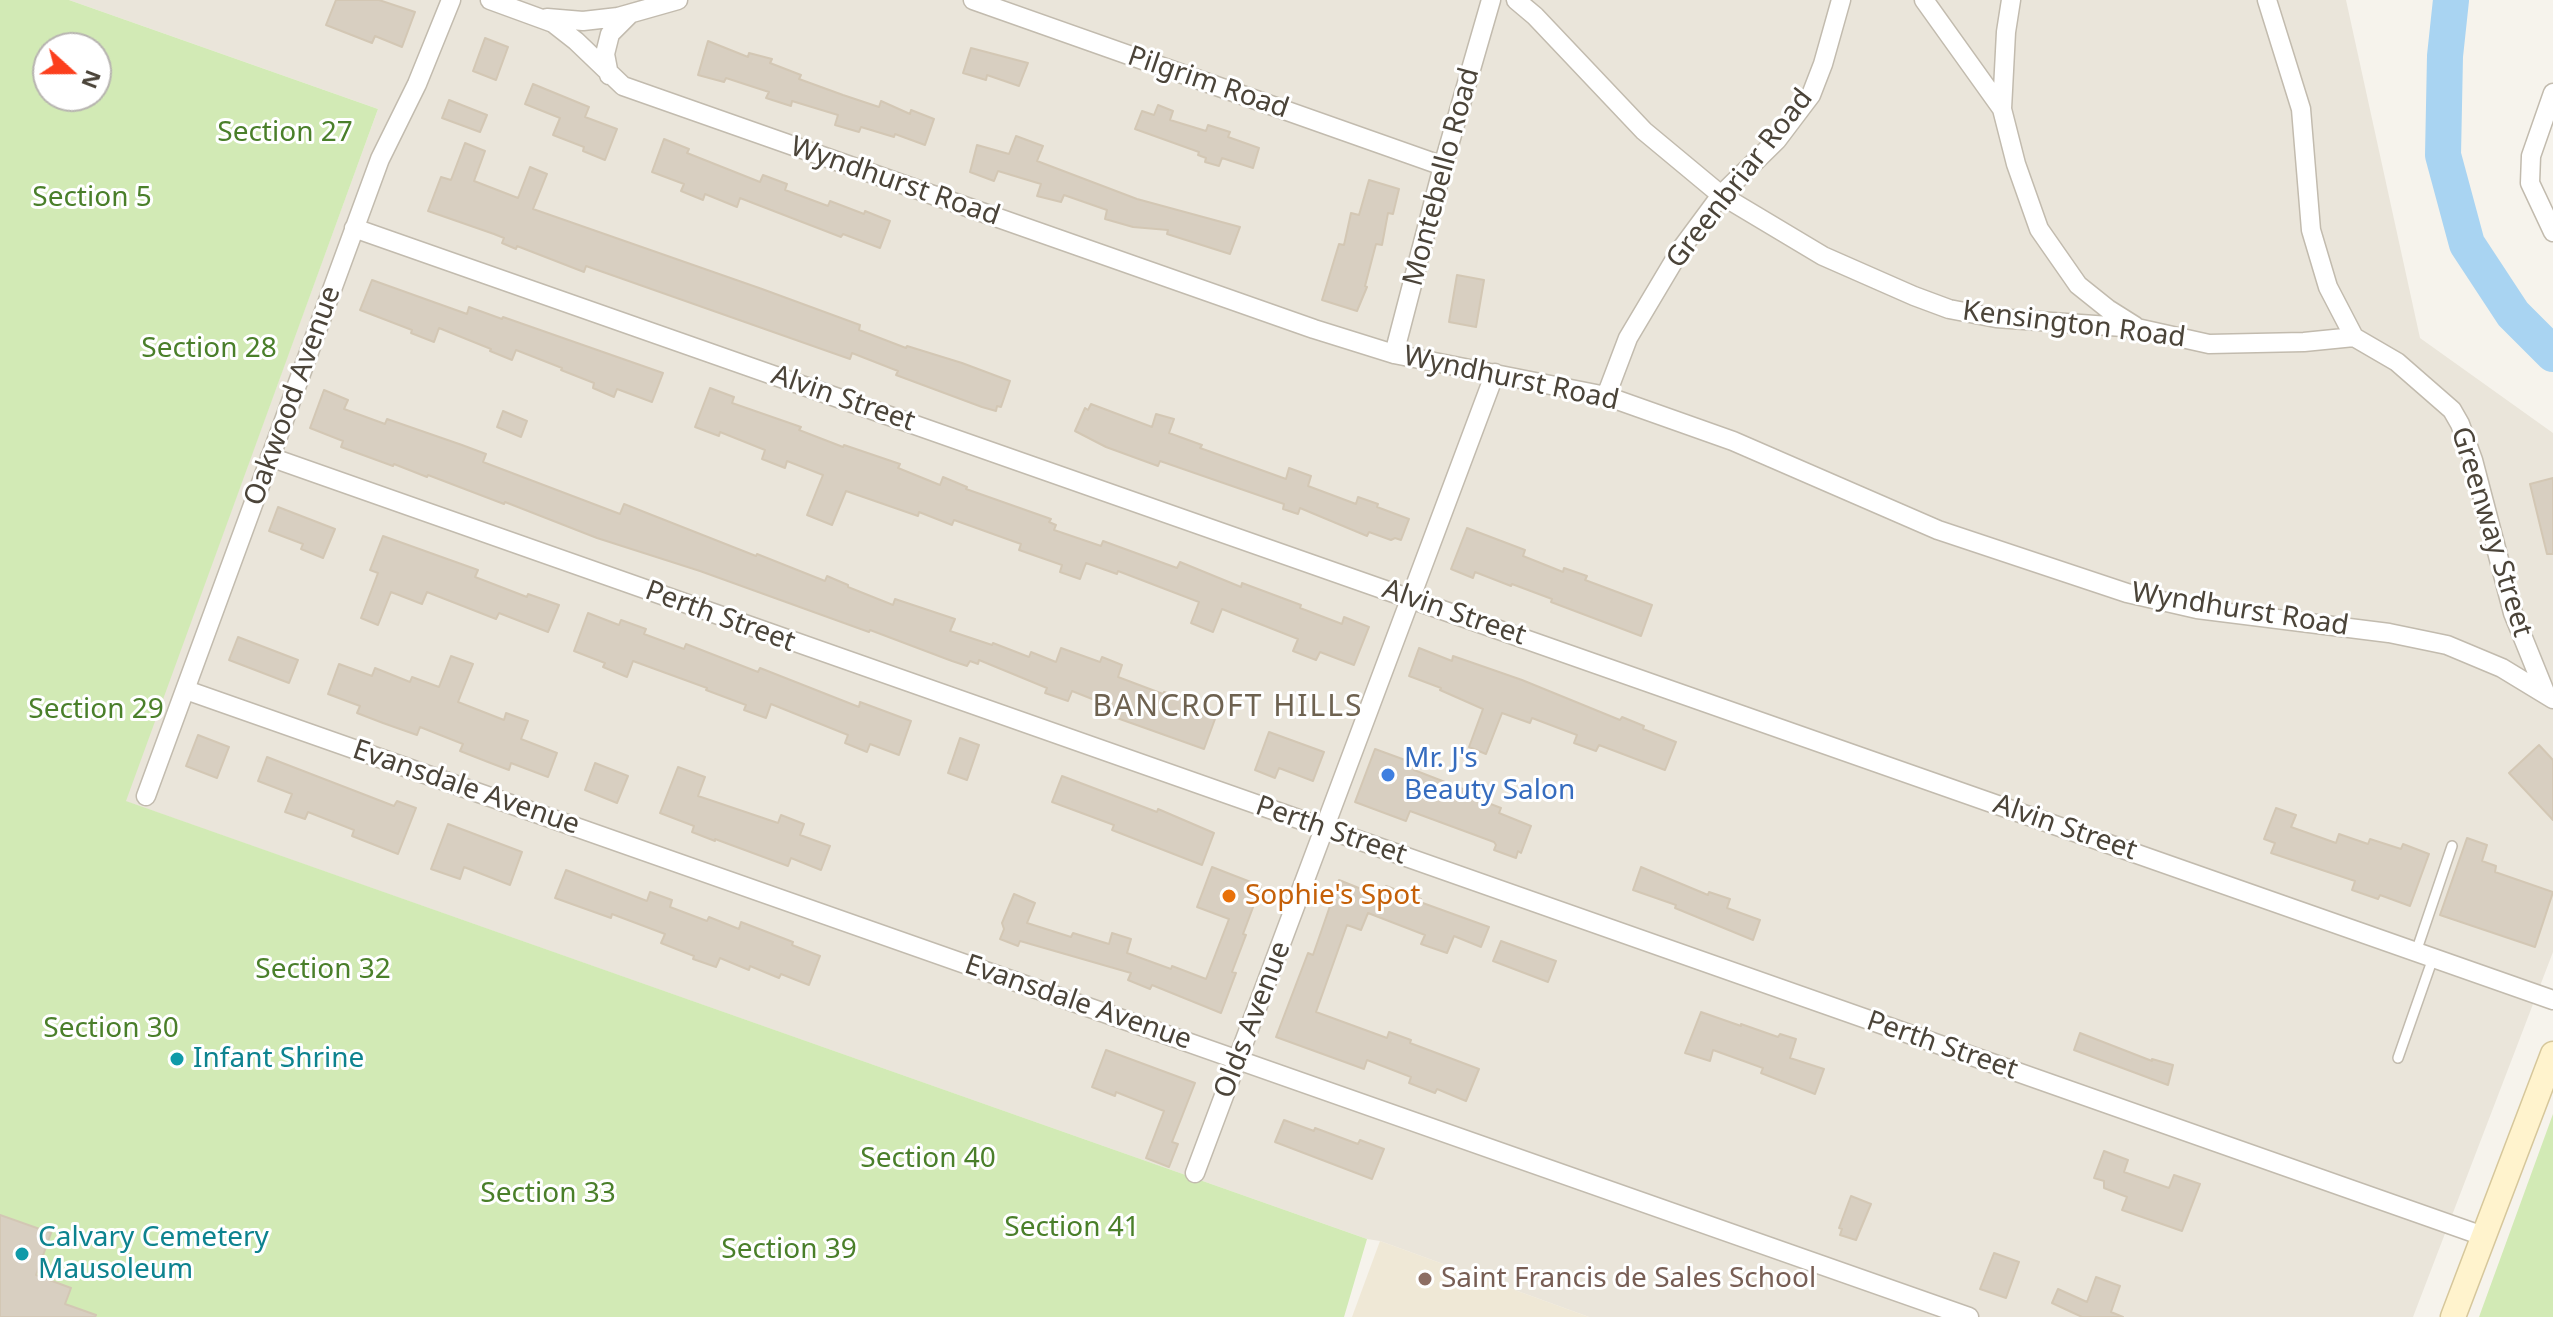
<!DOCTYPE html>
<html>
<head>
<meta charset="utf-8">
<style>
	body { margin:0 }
	#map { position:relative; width:2553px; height:1317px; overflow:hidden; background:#f6f3ec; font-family:"Noto Sans",sans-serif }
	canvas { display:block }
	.north { position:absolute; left:32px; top:32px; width:80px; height:80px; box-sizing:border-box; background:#fff; border:2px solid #b7b4b0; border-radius:50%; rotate:111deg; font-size:22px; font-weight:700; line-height:32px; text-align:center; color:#4b4439 }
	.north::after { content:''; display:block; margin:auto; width:28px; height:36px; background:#fc3f1d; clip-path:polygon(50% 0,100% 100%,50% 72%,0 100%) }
</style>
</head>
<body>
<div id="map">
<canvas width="2553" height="1317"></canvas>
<div class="north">N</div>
</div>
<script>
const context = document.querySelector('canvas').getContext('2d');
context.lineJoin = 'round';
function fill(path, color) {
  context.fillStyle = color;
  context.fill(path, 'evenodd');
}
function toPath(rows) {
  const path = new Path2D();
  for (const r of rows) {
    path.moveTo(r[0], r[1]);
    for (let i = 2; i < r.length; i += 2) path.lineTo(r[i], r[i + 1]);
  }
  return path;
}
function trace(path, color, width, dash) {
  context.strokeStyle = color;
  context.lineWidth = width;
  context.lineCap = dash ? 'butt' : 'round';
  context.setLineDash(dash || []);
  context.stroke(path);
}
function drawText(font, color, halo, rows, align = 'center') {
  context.font = font + ' "Noto Sans",sans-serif';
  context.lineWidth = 6;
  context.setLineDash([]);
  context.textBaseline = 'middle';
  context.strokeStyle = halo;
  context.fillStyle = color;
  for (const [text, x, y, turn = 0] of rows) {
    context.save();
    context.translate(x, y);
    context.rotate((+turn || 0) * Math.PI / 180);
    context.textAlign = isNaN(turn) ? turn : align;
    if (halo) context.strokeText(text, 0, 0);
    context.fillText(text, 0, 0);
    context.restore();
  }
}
fill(toPath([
	[69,0,2346,0,2420,338,2553,433,2553,952,2413,1317,1589,1317,1380,1241,1367,1239,125,801,378,109]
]), '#eae5da');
fill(toPath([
	[1380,1241,1589,1317,1352,1317]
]), '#efe8d6');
fill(toPath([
	[0,0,69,0,378,109,126,801,1367,1239,1344,1317,0,1317],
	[48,48,96,48,96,96,48,96],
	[2553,1114,2553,1317,2479,1317]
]), '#d2eab5');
trace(toPath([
	[2451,0,2445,56,2443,155,2467,244,2513,314,2553,354]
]), '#a9d4f2', 36);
const building = toPath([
	[336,0,379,0,415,12,402,47,375,36,372,43,326,25,336,0],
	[485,38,508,47,496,80,473,71,485,38],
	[708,41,748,57,749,53,772,59,770,63,801,75,799,79,843,95,879,107,881,101,910,114,911,110,934,119,925,145,895,134,894,137,861,127,859,132,835,125,838,115,792,101,791,106,766,98,769,92,726,78,724,82,698,75,708,41],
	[971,48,1028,63,1019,86,987,75,986,80,963,73,971,48],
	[533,84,589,107,585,117,617,129,605,160,583,151,584,147,553,135,560,118,525,104,533,84],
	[449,100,487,115,480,132,442,118,449,100],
	[1158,105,1173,111,1170,120,1206,131,1208,125,1230,132,1228,137,1259,148,1253,168,1222,158,1219,166,1205,162,1206,158,1198,155,1199,152,1135,129,1142,111,1154,115,1158,105],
	[1016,136,1043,146,1037,161,1137,199,1240,227,1230,254,1167,234,1168,230,1133,227,1105,219,1107,210,1064,195,1061,202,1037,196,1041,184,998,171,994,181,970,172,977,145,1009,154,1016,136],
	[664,139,689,149,687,153,760,182,763,175,787,184,785,190,828,206,830,201,864,214,865,211,890,221,880,248,843,234,841,237,740,198,737,207,705,194,703,200,681,191,684,184,652,172,664,139],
	[465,143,485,151,474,181,518,198,530,167,547,174,533,209,762,289,860,325,859,330,906,348,907,346,962,363,1010,381,1001,407,997,406,996,411,982,407,896,375,898,371,852,353,850,359,830,352,586,266,584,272,517,246,516,249,502,243,504,238,494,234,428,211,441,177,451,180,465,143],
	[1369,180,1399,189,1393,214,1388,213,1382,245,1376,244,1365,286,1367,287,1357,311,1322,300,1339,244,1344,245,1351,213,1359,215,1369,180],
	[1457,275,1484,280,1476,327,1449,322,1457,275],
	[372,280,467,314,469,307,502,319,503,317,663,373,652,402,617,389,614,397,593,388,594,383,561,370,562,368,516,350,512,360,490,351,491,349,439,328,434,342,411,333,412,330,360,310,372,280],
	[710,388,734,397,732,403,801,427,799,430,843,447,844,445,900,464,898,468,940,485,943,477,967,487,966,489,1051,519,1049,522,1056,525,1054,530,1101,546,1103,541,1177,568,1180,562,1241,587,1242,583,1301,605,1300,608,1342,624,1344,617,1369,627,1354,665,1320,652,1316,660,1293,651,1298,639,1222,609,1213,632,1191,623,1199,602,1118,571,1117,574,1086,563,1080,579,1060,572,1062,565,1019,550,1021,544,954,520,952,525,919,512,918,516,846,491,832,525,807,515,823,475,787,461,785,468,762,459,765,450,720,432,719,436,695,427,710,388],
	[324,390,348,400,344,409,385,424,387,419,462,445,486,454,483,462,620,514,624,504,756,556,757,554,825,581,827,576,848,585,848,587,893,605,895,599,955,619,950,631,992,645,993,643,1029,657,1031,652,1056,662,1061,648,1100,662,1102,657,1122,665,1118,677,1163,694,1164,692,1186,700,1184,707,1215,719,1204,749,1117,718,1120,710,1072,691,1068,701,1045,693,1047,688,979,660,978,664,970,661,967,666,952,661,870,630,869,632,700,571,597,538,505,502,504,504,428,475,427,477,394,464,393,466,341,447,343,441,310,428,324,390],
	[1091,404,1152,427,1156,414,1174,419,1169,433,1202,445,1200,448,1286,479,1289,468,1311,476,1308,486,1356,504,1358,497,1378,504,1377,507,1409,519,1401,540,1395,538,1391,540,1369,532,1367,536,1300,508,1298,514,1283,509,1284,504,1160,461,1158,466,1106,447,1075,431,1085,408,1088,410,1091,404],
	[503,411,527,421,521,437,497,427,503,411],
	[2553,478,2553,554,2547,554,2530,484,2553,478],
	[278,507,335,529,323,558,301,549,303,544,269,531,278,507],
	[1467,528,1525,550,1523,556,1563,572,1564,568,1587,576,1585,580,1652,605,1641,636,1551,602,1552,599,1512,584,1511,586,1475,572,1473,578,1451,569,1467,528],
	[383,536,478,570,475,577,527,597,528,594,559,605,548,632,499,613,496,619,427,592,422,604,391,592,378,625,361,618,378,573,370,570,383,536],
	[588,613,619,625,621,620,646,629,644,634,684,649,686,644,758,672,760,668,859,707,860,702,911,721,899,755,870,744,867,752,845,743,848,735,771,704,766,718,744,710,746,705,706,690,707,688,633,661,627,677,603,667,605,663,574,651,588,613],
	[238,637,298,660,289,683,229,660,238,637],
	[1419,648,1452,661,1453,656,1522,680,1620,720,1622,717,1644,726,1643,729,1676,742,1665,770,1599,745,1596,751,1574,743,1577,735,1532,718,1530,723,1502,713,1486,754,1469,747,1483,709,1440,690,1441,688,1409,676,1419,648],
	[451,656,473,664,458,702,504,720,506,713,528,721,521,739,557,753,548,777,511,763,509,770,488,762,460,751,463,744,420,727,417,735,383,723,357,713,360,706,328,694,339,664,372,676,375,668,410,682,412,677,439,687,451,656],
	[1269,732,1324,752,1313,781,1279,768,1275,778,1255,770,1269,732],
	[198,735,229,747,217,778,186,766,198,735],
	[960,738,979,745,967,780,948,773,960,738],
	[2539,745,2553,760,2553,820,2509,773,2539,745],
	[1375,749,1416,764,1414,770,1463,789,1462,793,1501,808,1499,813,1531,826,1521,853,1518,851,1516,858,1494,850,1496,845,1494,842,1410,811,1406,821,1355,802,1375,749],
	[267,757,394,806,397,801,416,808,398,854,352,836,354,830,308,812,305,819,285,812,292,794,258,781,267,757],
	[595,763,628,776,617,803,585,790,595,763],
	[678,767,705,777,698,796,778,823,781,815,804,824,800,835,830,846,821,870,791,858,788,866,715,839,715,841,692,832,694,826,660,813,678,767],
	[1062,776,1157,812,1158,809,1214,833,1202,865,1112,830,1114,825,1052,802,1062,776],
	[2276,808,2296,815,2291,827,2336,843,2339,834,2368,844,2370,839,2401,849,2403,844,2429,854,2410,906,2380,895,2378,899,2352,890,2355,881,2271,853,2275,843,2264,839,2276,808],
	[448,824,522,852,510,885,464,867,460,879,431,869,448,824],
	[2467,838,2487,845,2482,861,2496,866,2495,872,2553,892,2535,947,2440,915,2467,838],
	[1212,867,1261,886,1243,934,1246,935,1232,972,1236,973,1221,1013,1152,985,1150,989,1128,980,1131,973,1020,941,1018,946,1000,939,1004,929,1002,923,1014,894,1035,903,1027,923,1071,937,1073,933,1109,944,1112,933,1131,939,1127,953,1171,969,1172,966,1206,979,1229,919,1197,907,1212,867],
	[1641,867,1708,895,1709,892,1730,899,1727,908,1760,920,1753,940,1675,908,1676,905,1633,890,1641,867],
	[566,870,647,901,650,892,672,900,670,907,707,921,709,917,739,929,741,922,793,942,792,945,820,956,809,985,781,974,779,978,750,966,749,970,720,958,716,967,693,959,694,956,661,943,665,934,612,914,611,918,555,898,566,870],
	[1339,880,1381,897,1386,886,1421,899,1420,902,1489,927,1481,947,1454,936,1447,953,1421,944,1425,935,1368,913,1361,930,1347,925,1316,1012,1387,1038,1389,1032,1411,1040,1410,1043,1479,1069,1466,1101,1437,1089,1435,1093,1409,1083,1411,1077,1367,1060,1364,1069,1276,1037,1308,953,1313,955,1339,880],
	[1501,941,1556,961,1548,982,1493,961,1501,941],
	[1701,1012,1741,1026,1741,1024,1778,1037,1780,1034,1796,1039,1790,1058,1824,1069,1815,1094,1761,1073,1763,1068,1713,1050,1710,1061,1685,1053,1701,1012],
	[2080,1033,2152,1061,2152,1059,2173,1065,2168,1085,2074,1050,2080,1033],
	[1106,1050,1195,1083,1172,1142,1178,1144,1169,1167,1146,1158,1164,1111,1116,1092,1115,1096,1092,1087,1106,1050],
	[1284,1120,1314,1131,1315,1128,1358,1144,1360,1140,1384,1149,1372,1179,1275,1142,1284,1120],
	[2104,1151,2128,1160,2124,1172,2169,1188,2174,1175,2200,1184,2182,1231,2122,1210,2127,1197,2104,1188,2104,1181,2094,1178,2104,1151],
	[1851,1196,1871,1204,1856,1240,1840,1235,1842,1229,1839,1228,1851,1196],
	[0,1215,51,1233,36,1275,71,1288,65,1304,96,1315,95,1317,0,1317,0,1215],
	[1994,1253,2019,1262,2006,1298,1980,1289,1994,1253],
	[2096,1277,2120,1286,2111,1312,2123,1317,2082,1317,2052,1303,2058,1289,2087,1302,2096,1277]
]);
fill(building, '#d8cfc1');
trace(building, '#d3c7b4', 2);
const lane = toPath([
	[2416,952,2452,846],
	[2398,1058,2433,958]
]);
const street = toPath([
	[490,0,553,23,576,41,623,86,1314,329,1394,354,1606,396,1733,441,1938,530,2127,593,2197,609,2389,633,2447,645,2502,668,2553,699],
	[973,0,1443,166],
	[1516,0,1535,16,1644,131,1721,195,1823,256,1914,296,1949,309,1996,318,2137,328,2209,344,2304,342,2354,337],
	[1924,0,2002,109],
	[2011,0,2006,32,2002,109,2016,164,2039,229,2078,285,2108,309,2135,326],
	[2267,0,2301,109,2311,230,2328,287,2354,337,2397,362,2452,410,2460,424,2473,460,2513,613,2545,692],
	[547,18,583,21,618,17,678,0],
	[609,75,605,54,610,34,629,15],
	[2553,93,2531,156,2530,183,2553,232],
	[354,228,2553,1000],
	[1394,354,1443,166,1491,0],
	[1606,396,1628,338,1681,249,1721,195,1777,140,1811,95,1823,64,1841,0],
	[270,457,2483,1236],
	[186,690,1969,1317],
	[146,796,380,159,417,84,451,0],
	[1195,1173,1495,373]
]);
const secondary = toPath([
	[2453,1317,2553,1054]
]);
trace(lane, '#c2bbae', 12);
trace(street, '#c2bbae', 21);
trace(secondary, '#d6c79b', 27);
trace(lane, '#fff', 9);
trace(street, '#fff', 18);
trace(secondary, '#fff3cd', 24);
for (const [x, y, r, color] of [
	[1388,775,8,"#3f7fe0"],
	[1229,896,8,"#e8710a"],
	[177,1059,8,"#0f9aa8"],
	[22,1254,8,"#0f9aa8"],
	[1425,1279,8,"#8d6e63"]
]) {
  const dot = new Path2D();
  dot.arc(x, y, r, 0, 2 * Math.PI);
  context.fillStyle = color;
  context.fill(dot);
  trace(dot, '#fff', 3);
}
drawText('28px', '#4b4439', '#fff', [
	["Pilgrim Road",1208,83,19],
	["Montebello Road",1442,177,-75],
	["Greenbriar Road",1740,179,-52],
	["Wyndhurst Road",895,182,19],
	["Kensington Road",2074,325,7],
	["Wyndhurst Road",1511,379,12],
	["Oakwood Avenue",293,396,-70],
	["Alvin Street",843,399,19],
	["Greenway Street",2491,532,73],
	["Wyndhurst Road",2240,610,9],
	["Alvin Street",1454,613,19],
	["Perth Street",720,617,20],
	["Evansdale Avenue",466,788,19],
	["Alvin Street",2065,828,19],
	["Perth Street",1331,831,19],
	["Evansdale Avenue",1078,1003,19],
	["Olds Avenue",1253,1020,-69],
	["Perth Street",1942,1046,19]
]);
drawText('28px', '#4a7f2a', '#fff', [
	["Section 27",285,133],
	["Section 5",92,198],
	["Section 28",209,349],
	["Section 29",96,710],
	["Section 32",323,970],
	["Section 30",111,1029],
	["Section 40",928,1159],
	["Section 33",548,1194],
	["Section 41",1072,1228],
	["Section 39",789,1250]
]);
drawText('28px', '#366cbe', '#fff', [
	["Mr. J's",1404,759],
	["Beauty Salon",1404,791]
], 'left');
drawText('28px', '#c56008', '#fff', [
	["Sophie's Spot",1245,896]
], 'left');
drawText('28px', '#0d838f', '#fff', [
	["Infant Shrine",193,1059],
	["Calvary Cemetery",38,1238],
	["Mausoleum",38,1270]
], 'left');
drawText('28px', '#785e54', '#fff', [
	["Saint Francis de Sales School",1441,1279]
], 'left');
context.letterSpacing = '2px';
drawText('30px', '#6e6250', '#fff', [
	["BANCROFT HILLS",1228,707]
]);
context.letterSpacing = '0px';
</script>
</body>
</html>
